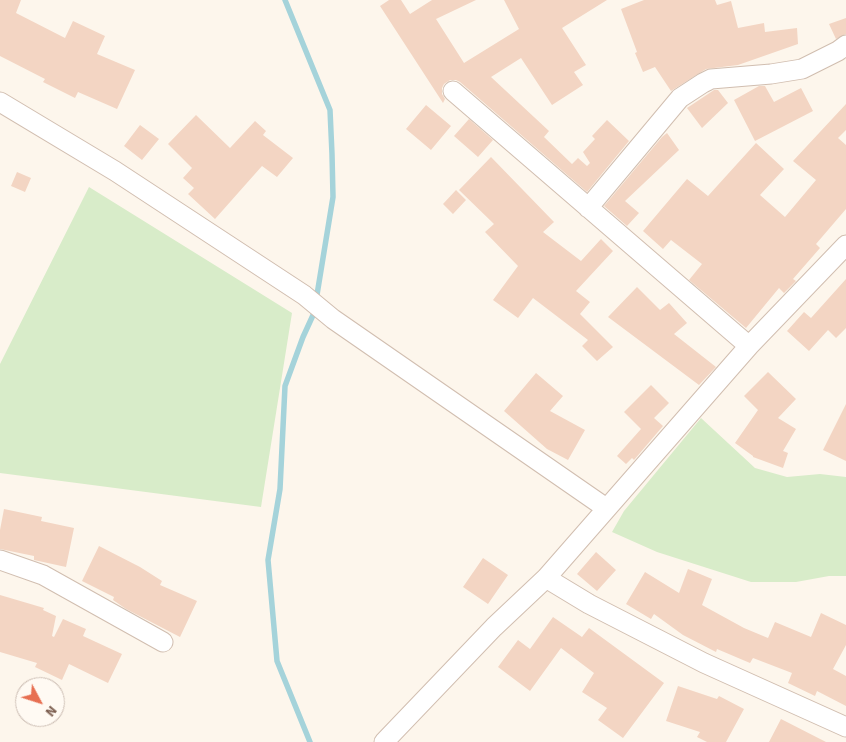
<!DOCTYPE html>
<html>
<head>
<meta charset="utf-8">
<style>
	body { margin:0 }
	#map { position:relative; width:846px; height:742px; overflow:hidden; background:#fdf6ec; font-family:"Source Sans 3",sans-serif }
	canvas { display:block }
	.north { position:absolute; left:15px; top:677px; width:50px; height:50px; box-sizing:border-box; background:#fffaf3; border:1px solid #cabbb1; border-radius:50%; rotate:130deg; font-size:14px; font-weight:700; line-height:20px; text-align:center; color:#7a5c4d }
	.north::after { content:''; display:block; margin:auto; width:18px; height:22px; background:#e76f51; clip-path:polygon(50% 0,100% 100%,50% 72%,0 100%) }
</style>
</head>
<body>
<div id="map">
<canvas width="846" height="742"></canvas>
<div class="north">N</div>
</div>
<script>
const context = document.querySelector('canvas').getContext('2d');
context.lineJoin = 'round';
function fill(path, color) {
  context.fillStyle = color;
  context.fill(path, 'evenodd');
}
function toPath(rows) {
  const path = new Path2D();
  for (const r of rows) {
    path.moveTo(r[0], r[1]);
    for (let i = 2; i < r.length; i += 2) path.lineTo(r[i], r[i + 1]);
  }
  return path;
}
function trace(path, color, width, dash) {
  context.strokeStyle = color;
  context.lineWidth = width;
  context.lineCap = dash ? 'butt' : 'round';
  context.setLineDash(dash || []);
  context.stroke(path);
}
fill(toPath([
	[89,187,292,313,261,507,0,473,0,364],
	[701,418,755,468,787,477,820,474,846,477,846,576,829,576,796,582,751,582,657,552,612,532,624,511]
]), '#d8ecc9');
trace(toPath([
	[285,0,330,110,332,154,333,197,314,313,303,337,285,386,280,489,268,560,277,661,310,742]
]), '#a5d3da', 5.5);
fill(toPath([
	[0,0,21,0,16,13,65,38,73,21,105,36,97,54,135,70,117,109,78,92,75,98,43,82,45,79,0,56],
	[389,0,401,0,410,14,432,0,476,0,436,19,464,63,519,29,504,0,607,0,562,28,586,65,574,72,583,85,552,105,521,58,491,77,549,131,544,137,572,164,578,158,587,166,590,163,583,152,595,139,592,136,607,120,629,141,587,192,460,82,456,80,450,80,444,84,442,88,442,94,445,99,443,103,380,6],
	[644,0,715,0,717,5,731,1,738,28,764,23,765,32,797,28,798,44,738,65,706,69,671,91,655,67,643,72,635,53,637,52,621,9],
	[846,18,846,34,836,39,829,24],
	[759,86,765,86,774,102,801,88,813,111,755,141,734,100],
	[714,90,718,90,728,103,702,128,687,108],
	[846,104,846,130,838,138,846,145,846,209,816,244,820,248,793,279,796,281,784,293,779,288,746,328,689,280,702,264,671,240,663,249,643,231,687,179,708,196,756,143,784,169,760,195,785,217,816,180,793,161],
	[426,105,451,126,431,150,406,129],
	[196,115,230,148,255,121,266,131,263,135,293,158,277,177,262,166,215,219,188,194,194,188,183,178,192,168,168,144],
	[469,119,493,140,478,157,454,136],
	[140,125,159,139,142,160,124,146],
	[667,133,679,150,625,201,639,213,627,226,604,206,662,137],
	[491,157,554,222,543,232,581,261,601,239,613,251,576,291,590,302,580,314,613,347,597,361,582,346,588,340,533,298,518,318,493,300,518,266,485,232,494,224,459,190],
	[17,172,31,178,25,192,11,186],
	[456,190,466,200,453,214,443,204],
	[846,279,846,328,836,338,828,330,809,351,787,331,804,312,811,318],
	[637,287,660,310,669,303,687,323,674,334,716,367,699,385,608,317],
	[768,372,796,399,778,418,796,429,783,451,788,453,783,468,753,457,753,456,735,443,758,410,744,396],
	[536,373,563,396,550,411,585,430,568,460,547,449,504,411],
	[651,385,669,403,654,418,663,426,634,460,632,458,626,464,617,456,641,429,624,412],
	[846,404,846,461,823,450],
	[4,509,42,517,41,521,74,528,66,567,34,560,34,556,0,549,0,530],
	[99,546,140,567,162,581,160,585,197,601,180,637,126,609,113,600,114,597,82,581],
	[596,552,616,570,597,591,577,574],
	[483,558,508,575,488,604,463,587],
	[688,569,712,579,702,605,744,628,768,638,775,622,811,637,821,613,846,625,846,645,833,669,846,676,846,706,817,691,815,696,788,683,792,673,753,658,750,663,717,649,716,652,683,635,654,614,651,619,626,604,645,572,679,593],
	[0,595,44,608,43,610,56,616,52,636,54,637,63,619,86,629,83,636,122,654,108,683,69,664,62,680,35,667,37,663,0,652],
	[553,617,582,637,589,628,664,683,623,738,598,720,607,708,582,692,594,673,561,648,530,691,498,667,518,640,530,649],
	[678,686,717,699,719,696,744,709,726,742,707,742,697,737,700,732,666,721],
	[781,719,826,742,769,742]
]), '#f3d5c3');
const street = toPath([
	[453,91,749,346],
	[0,102,115,171,304,295,333,319,606,508],
	[588,208,680,98,703,83,711,79,771,74,802,69,838,51,846,45],
	[0,560,43,575,163,642],
	[546,578,589,604,704,663,846,727],
	[384,742,494,627,546,578,749,346,846,245]
]);
trace(street, '#d1beb0', 21);
trace(street, '#fff', 19);
</script>
</body>
</html>
